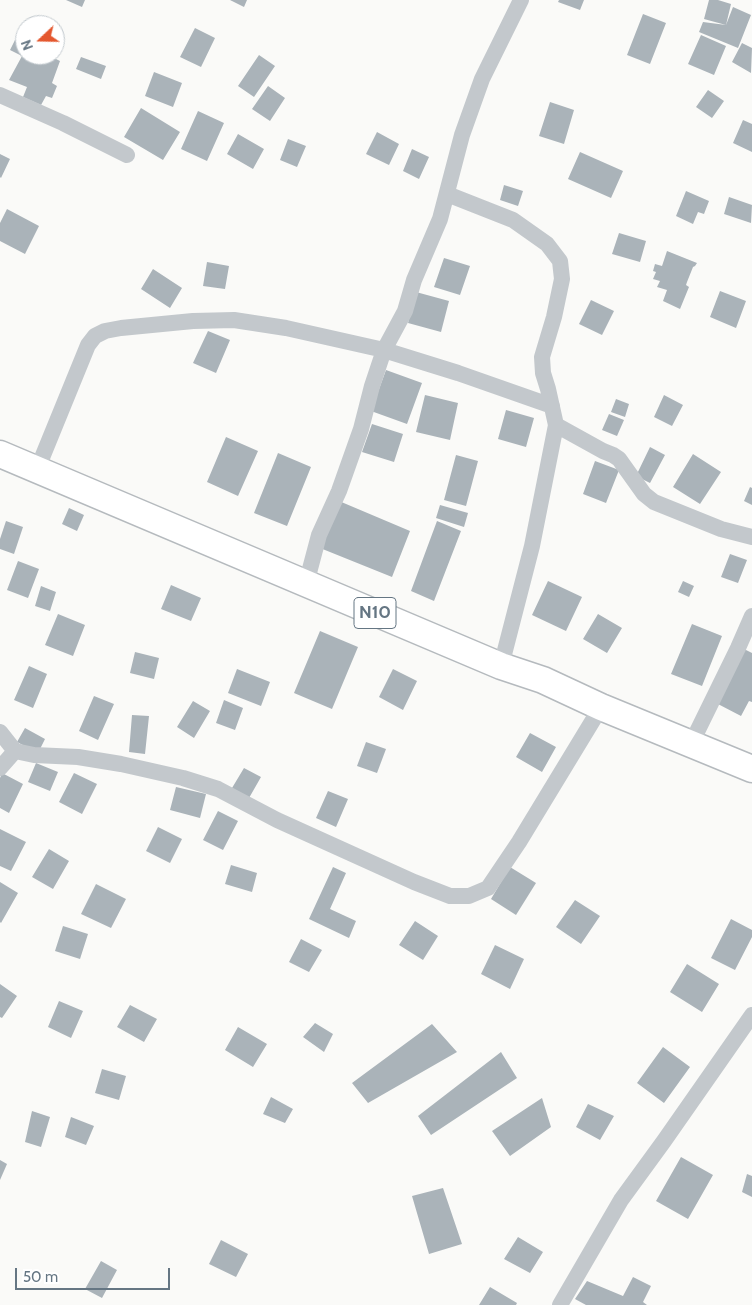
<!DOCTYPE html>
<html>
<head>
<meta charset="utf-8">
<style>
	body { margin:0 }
	#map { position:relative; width:752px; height:1305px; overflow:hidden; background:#fafaf8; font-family:Cabin,sans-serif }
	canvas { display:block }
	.north { position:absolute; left:15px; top:15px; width:50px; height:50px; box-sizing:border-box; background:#fff; border:1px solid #c1c8cd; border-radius:50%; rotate:249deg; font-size:14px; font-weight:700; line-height:20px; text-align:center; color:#657683 }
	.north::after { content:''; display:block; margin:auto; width:18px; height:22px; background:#e4572e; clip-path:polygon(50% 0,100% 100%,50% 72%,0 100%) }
	.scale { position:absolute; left:15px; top:1268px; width:155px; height:22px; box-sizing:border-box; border:2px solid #657683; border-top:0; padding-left:6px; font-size:15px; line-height:18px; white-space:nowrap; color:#657683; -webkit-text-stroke:4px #fff; paint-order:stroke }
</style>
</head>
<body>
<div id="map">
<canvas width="752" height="1305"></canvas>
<div class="north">N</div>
<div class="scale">50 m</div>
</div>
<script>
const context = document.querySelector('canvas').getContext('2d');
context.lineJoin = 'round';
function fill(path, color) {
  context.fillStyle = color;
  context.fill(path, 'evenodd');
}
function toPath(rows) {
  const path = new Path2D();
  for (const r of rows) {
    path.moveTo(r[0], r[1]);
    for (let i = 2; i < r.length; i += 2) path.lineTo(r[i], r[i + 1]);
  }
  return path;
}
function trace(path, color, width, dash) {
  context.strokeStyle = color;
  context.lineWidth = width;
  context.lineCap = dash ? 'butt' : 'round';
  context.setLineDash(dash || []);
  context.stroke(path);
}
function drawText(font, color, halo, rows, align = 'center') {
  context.font = font + ' Cabin,sans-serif';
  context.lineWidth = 5;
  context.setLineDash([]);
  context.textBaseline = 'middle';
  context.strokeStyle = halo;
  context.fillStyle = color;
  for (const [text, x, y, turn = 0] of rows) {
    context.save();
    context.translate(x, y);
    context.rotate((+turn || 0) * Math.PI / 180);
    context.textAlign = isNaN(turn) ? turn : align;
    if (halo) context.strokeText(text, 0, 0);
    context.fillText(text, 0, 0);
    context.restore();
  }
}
fill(toPath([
	[66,0,85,0,82,7],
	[230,0,247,0,244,7],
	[559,0,584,0,580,10,558,2],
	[709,0,718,0,731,4,726,25,704,19],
	[733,7,751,15,738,48,699,32,703,22,726,25],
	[643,14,666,23,650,64,627,55],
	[195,28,215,38,201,67,180,57],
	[701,35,726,46,714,75,688,64],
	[15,40,25,45,25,55,48,55,60,61,52,83,57,86,52,98,46,96,41,105,23,97,27,87,9,80,22,56,10,50],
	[742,43,752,48,751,73,732,62],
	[259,55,275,66,254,97,238,86],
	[81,57,106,66,101,79,76,69],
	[154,72,182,83,173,107,145,96],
	[268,86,285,98,270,121,252,109],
	[708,90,724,101,712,118,696,107],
	[550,102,574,110,564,144,539,136],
	[141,108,180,132,163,160,124,137],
	[198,111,224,123,207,161,181,149],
	[743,120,752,124,752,152,733,143],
	[377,132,399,144,389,165,366,154],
	[238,134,264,149,253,169,227,154],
	[288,139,306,146,297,167,280,160],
	[412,149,429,157,419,179,403,171],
	[580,152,623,171,611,198,568,179],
	[0,154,10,159,1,178,0,177],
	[504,185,523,191,518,206,500,200],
	[686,191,709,201,704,214,698,212,693,224,676,216],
	[729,197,752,205,751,223,724,214],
	[7,209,39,226,25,254,0,241,0,223],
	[619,233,646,241,640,262,612,254],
	[667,251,697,263,695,266,693,267,687,282,686,285,689,287,680,309,663,301,667,290,657,287,660,281,653,279,656,272,653,271,655,264,662,266],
	[444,258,470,266,460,295,434,287],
	[207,262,229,266,225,289,203,286],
	[153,269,182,288,170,308,141,289],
	[720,291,746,301,736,328,710,317],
	[416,292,449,301,441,332,408,323],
	[591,300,614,311,602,335,579,324],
	[208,331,230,340,216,373,193,363],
	[386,370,422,383,407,424,371,411],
	[425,395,458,403,450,440,416,432],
	[664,395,683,405,672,426,654,417],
	[616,399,629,404,625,417,611,412],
	[506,410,534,418,526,447,498,439],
	[609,414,624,420,617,436,602,430],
	[372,424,403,434,394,462,362,452],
	[226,437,258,451,238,496,207,482],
	[650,447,665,455,650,483,636,476],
	[278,453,311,467,287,526,254,513],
	[693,454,721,472,700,504,673,487],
	[456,455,478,461,466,506,444,500],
	[595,461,619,470,606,503,583,494],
	[750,487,752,488,752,505,744,501],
	[339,501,410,531,392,577,320,548],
	[440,505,468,513,464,527,436,518],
	[69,508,84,515,77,531,62,524],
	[6,521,23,527,14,554,0,549,0,539],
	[437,521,461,531,434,601,411,591],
	[730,554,747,560,738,583,721,577],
	[18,561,39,569,28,598,7,590],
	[548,581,582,597,566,631,532,615],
	[683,581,694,586,689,597,678,592],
	[171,585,201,598,191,621,161,609],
	[41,586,56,592,50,611,35,606],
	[58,614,85,625,73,656,45,645],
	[598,614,622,628,607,653,583,639],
	[692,624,722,636,702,686,671,674],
	[320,631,358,647,332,709,294,693],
	[744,649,752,653,752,702,749,701,741,716,716,703],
	[135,652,159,658,154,679,130,673],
	[29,666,47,674,33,708,14,700],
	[237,669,270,682,261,706,228,693],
	[393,669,417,681,403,710,379,697],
	[94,696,114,704,98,740,79,731],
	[224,700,243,708,235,730,216,723],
	[193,701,210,711,194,738,177,727],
	[132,715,149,716,145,754,129,752],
	[25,728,45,739,38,753,17,742],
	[530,733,556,747,542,772,516,757],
	[366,742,386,749,377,773,357,766],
	[36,763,58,772,50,791,28,782],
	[244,768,261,777,249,798,232,788],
	[2,773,23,784,9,813,0,808,0,778],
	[74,773,97,784,82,814,59,802],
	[176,787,206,794,200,818,170,810],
	[328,791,348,799,336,827,316,818],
	[218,811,238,821,223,850,203,840],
	[158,827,182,839,170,863,146,851],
	[0,829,26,842,11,871,0,866],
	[49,849,69,861,53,889,32,877],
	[231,865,257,873,252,892,225,884],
	[333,867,346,873,330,909,356,921,349,938,309,919],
	[510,867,536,883,516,915,491,899],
	[0,882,18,893,1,923,0,922],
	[96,884,126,899,111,928,81,914],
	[575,900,600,916,581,944,556,927],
	[731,919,752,930,752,937,735,970,711,958],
	[415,921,438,936,423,960,399,945],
	[63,926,88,934,80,959,55,951],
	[301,939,322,950,309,972,289,962],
	[495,945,524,959,510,989,481,974],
	[687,964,719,984,702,1012,670,992],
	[0,984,17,996,2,1018,0,1017],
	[59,1001,83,1011,71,1038,48,1027],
	[130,1005,157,1019,144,1042,117,1027],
	[315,1023,333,1034,324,1052,303,1037],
	[432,1024,457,1052,368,1103,352,1083],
	[238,1027,267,1044,253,1067,225,1050],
	[663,1047,690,1067,664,1103,637,1083],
	[501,1052,517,1078,431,1135,418,1116],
	[102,1069,126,1076,119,1100,95,1093],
	[271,1097,293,1109,285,1123,263,1114],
	[542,1098,551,1127,510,1156,492,1131],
	[588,1104,614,1116,600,1140,576,1127],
	[32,1111,50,1117,41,1147,25,1142],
	[71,1117,94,1126,86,1145,65,1137],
	[681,1157,713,1175,688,1219,656,1201],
	[0,1160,7,1164,0,1180],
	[747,1174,752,1176,752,1197,742,1192],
	[443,1188,462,1244,429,1254,412,1196],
	[518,1237,543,1252,530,1273,504,1259],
	[221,1240,248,1254,236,1277,209,1264],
	[101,1261,117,1270,102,1298,85,1289],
	[633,1277,651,1286,643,1302,647,1305,586,1305,575,1299,587,1281,623,1296],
	[490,1287,517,1303,516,1305,479,1305]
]), '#aab3b9');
const primary = toPath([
	[0,454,501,666,543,680,601,707,752,769]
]);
trace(primary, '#b5babe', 29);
trace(toPath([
	[0,95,63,123,127,155],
	[447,194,513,220,547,244,560,261,562,279,554,317,542,357,543,373,548,389,556,425,532,546,501,666],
	[556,425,603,451,613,455,619,459,644,494,654,502,721,529,752,537],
	[37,470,88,345,95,336,105,331,121,328,193,321,234,320,286,328,384,350,458,373,552,406],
	[306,584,319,535,339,491,361,429,372,386,384,350,405,311,414,280,440,219,462,135,482,79,521,0],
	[0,732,15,751,34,755,78,757,121,764,183,778,218,789,277,820,414,882,450,896,469,896,488,888,519,842,601,707],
	[691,744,738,648,752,616],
	[0,768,15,751],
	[560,1305,621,1200,664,1141,752,1015]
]), '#c3c8cc', 16);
trace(primary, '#fff', 26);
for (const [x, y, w] of [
	[375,613,42]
]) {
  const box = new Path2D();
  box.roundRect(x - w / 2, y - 15.5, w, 31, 4);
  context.fillStyle = '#fff';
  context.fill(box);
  trace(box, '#657683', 1);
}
drawText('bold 18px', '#657683', null, [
	["N10",375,613]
]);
</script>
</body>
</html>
